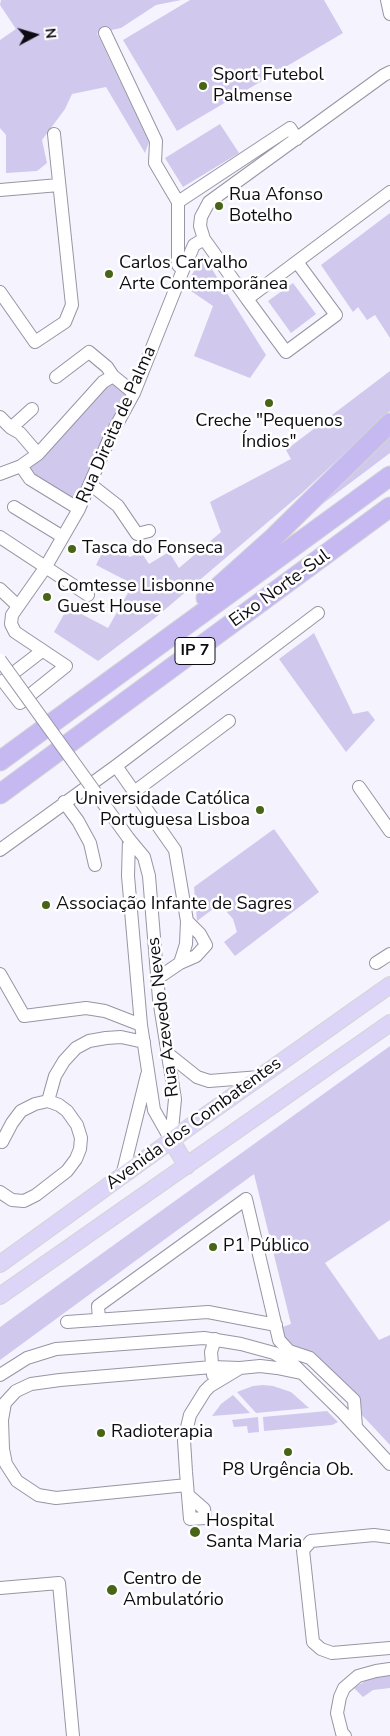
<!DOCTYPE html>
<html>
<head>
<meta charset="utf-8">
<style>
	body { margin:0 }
	#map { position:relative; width:390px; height:1736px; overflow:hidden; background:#f5f3fd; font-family:"Nunito Sans",sans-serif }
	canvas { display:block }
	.north { position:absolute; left:10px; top:10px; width:50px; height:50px; -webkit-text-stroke:4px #fff; paint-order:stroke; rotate:84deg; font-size:14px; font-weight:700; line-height:20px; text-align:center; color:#0d0c12 }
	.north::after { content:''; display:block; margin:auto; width:18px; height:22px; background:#0d0c12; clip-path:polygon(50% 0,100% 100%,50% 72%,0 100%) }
</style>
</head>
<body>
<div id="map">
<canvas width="390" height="1736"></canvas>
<div class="north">N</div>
</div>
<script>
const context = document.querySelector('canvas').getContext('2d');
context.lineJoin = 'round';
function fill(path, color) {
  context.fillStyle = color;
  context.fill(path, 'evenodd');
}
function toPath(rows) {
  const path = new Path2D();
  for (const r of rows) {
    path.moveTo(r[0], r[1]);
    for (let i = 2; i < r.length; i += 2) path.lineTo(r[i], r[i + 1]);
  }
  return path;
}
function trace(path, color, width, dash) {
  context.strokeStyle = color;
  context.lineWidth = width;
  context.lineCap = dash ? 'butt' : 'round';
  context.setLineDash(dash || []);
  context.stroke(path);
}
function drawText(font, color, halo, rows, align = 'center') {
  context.font = font + ' "Nunito Sans",sans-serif';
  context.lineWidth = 5;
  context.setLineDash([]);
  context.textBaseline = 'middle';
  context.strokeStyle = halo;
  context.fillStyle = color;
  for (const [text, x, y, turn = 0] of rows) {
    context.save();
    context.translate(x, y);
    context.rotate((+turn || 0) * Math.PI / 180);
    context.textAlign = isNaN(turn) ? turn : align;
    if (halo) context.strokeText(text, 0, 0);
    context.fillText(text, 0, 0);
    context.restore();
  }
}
fill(toPath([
	[1,0,181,0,156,5,121,28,97,33,149,142,145,153,106,87,72,94,65,109,42,140,47,163,37,171,6,173,6,135,0,128,0,40,16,29,0,5],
	[190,0,324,0,343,33,177,131,123,40],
	[220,124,239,153,183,187,165,158],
	[390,213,390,338,375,315,367,320,358,307,353,312,321,265],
	[203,255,266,355,250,378,194,356,213,306,185,287],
	[293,283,316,314,291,333,268,301],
	[390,371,390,411,302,493,155,618,98,661,54,632,68,607,108,628,133,584,96,565,107,543,130,557,141,552,149,564,169,552,179,568,221,532,210,502,291,459,286,450],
	[113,376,134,393,79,509,21,466],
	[390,437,390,453,321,505],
	[314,633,353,714,368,711,375,720,346,752,279,659],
	[274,829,319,892,235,956,224,942,237,932,233,919,225,910,217,906,197,921,194,887],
	[390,1046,390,1220,325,1263,379,1340,390,1335,390,1445,362,1415,360,1399,355,1392,331,1370,310,1353,294,1346,284,1337,282,1327,291,1324,254,1174,0,1360,0,1327],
	[263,1385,273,1386,291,1392,309,1408,256,1413,237,1392,253,1386],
	[233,1395,250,1413,212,1416,221,1404],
	[327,1411,338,1422,332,1425,264,1431,263,1417],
	[258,1417,259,1432,248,1433,247,1426,234,1427,232,1420],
	[390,1675,390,1688,373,1690,363,1697,354,1688,370,1678]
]), '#d1c8ee');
const minor = toPath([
	[387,0,390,14],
	[105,33,156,141,155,163,178,202,290,128,297,139],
	[390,72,384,75,209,202,201,217,200,226,204,239,247,299,390,192],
	[0,190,59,185],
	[178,202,178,265,183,270],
	[0,292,35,342,65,322,72,305,54,134],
	[247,299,286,352,336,315,297,262],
	[56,377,89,352,107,367,113,376],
	[0,417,11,428,32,409],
	[11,428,20,433,38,454],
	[21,466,30,479,79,509],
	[0,474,21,466,38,454,103,382,113,376,134,393],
	[90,484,118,506,137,534,149,531],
	[14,507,63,537],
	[0,537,88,595],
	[0,589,18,606],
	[42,651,3,681,20,703,66,666,15,632,11,624,12,615,45,568,79,509,110,437,134,393,183,270,194,245,204,239],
	[116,766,175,850,187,921,186,944,180,963,158,978],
	[359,787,390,831],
	[134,792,229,721],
	[64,802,78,821,90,843,95,865],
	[129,839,144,857,149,876,159,999,175,1099,171,1140],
	[129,839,128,876,141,1025,154,1110,171,1140],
	[0,850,116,766,318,613],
	[180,963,196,956,206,945,200,934,187,921],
	[376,963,390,954],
	[0,974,24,1016,86,1008,105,1011,141,1025],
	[167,1053,197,1077,209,1081,260,1077],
	[2,1142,12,1123,21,1111,35,1104,48,1101,55,1076,64,1061,76,1048,89,1041,106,1038,121,1037,144,1042],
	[122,1176,147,1075],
	[0,1192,12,1200,24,1201,36,1195,67,1171,76,1159,80,1149,81,1138,77,1125,67,1111,59,1105,48,1101],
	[99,1320,98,1306,246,1199,279,1340,289,1351,310,1358,354,1400,356,1427],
	[67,1322,208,1312,276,1325],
	[0,1375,27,1358,56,1349,204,1338,241,1344,274,1353,294,1365,342,1412,390,1464],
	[213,1375,211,1352,215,1339],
	[187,1485,56,1498,38,1495,17,1481,6,1464,3,1449,2,1420,5,1403,16,1391,31,1384,60,1380,212,1367,240,1368,260,1366,277,1368,301,1373],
	[188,1495,204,1509,205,1518,190,1519,186,1472,184,1440,190,1415,205,1391,210,1386,240,1368],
	[390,1537,374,1535,311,1541,303,1550,313,1642,321,1649,332,1653,390,1648],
	[0,1588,59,1583,73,1736],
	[345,1736,342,1733,337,1713,340,1697,344,1688,358,1676,376,1671,390,1669]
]);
const major = toPath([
	[171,1140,187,1166],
	[0,1264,202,1118,390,985],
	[0,1296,390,1023]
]);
const highway = toPath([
	[206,598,274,537,390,423],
	[0,761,390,476],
	[0,794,390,507]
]);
trace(minor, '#9895a4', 14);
trace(major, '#d3d3d4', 18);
trace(highway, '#d3d3d4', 21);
trace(minor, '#fff', 12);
trace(major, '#ddd5f7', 16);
trace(highway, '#c6b9f2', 19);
const minorBridge = toPath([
	[0,660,129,839]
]);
trace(minorBridge, '#9895a4', 14, []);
trace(minorBridge, '#fff', 12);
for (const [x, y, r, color] of [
	[203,86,5,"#486416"],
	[219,206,5,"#486416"],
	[109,274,5,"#486416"],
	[269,403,5,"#486416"],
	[72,549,5,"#486416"],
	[47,597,5,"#486416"],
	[260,810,5,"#486416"],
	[46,905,5,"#486416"],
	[213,1247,5,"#486416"],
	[101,1433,5,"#486416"],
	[288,1452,5,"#486416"],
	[195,1532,6,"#486416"],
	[112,1590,6,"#486416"]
]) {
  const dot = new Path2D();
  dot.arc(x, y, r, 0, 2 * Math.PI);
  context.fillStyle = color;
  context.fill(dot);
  trace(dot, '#fff', 2);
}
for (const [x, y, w] of [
	[195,651,40]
]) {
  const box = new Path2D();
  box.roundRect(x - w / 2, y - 13.5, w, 27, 4);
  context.fillStyle = '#fff';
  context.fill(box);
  trace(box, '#0d0c12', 1);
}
drawText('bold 16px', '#0d0c12', null, [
	["IP 7",195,651]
]);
drawText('18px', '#0d0c12', '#fff', [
	["Sport Futebol",213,76],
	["Palmense",213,97],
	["Rua Afonso",229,196],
	["Botelho",229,217],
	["Carlos Carvalho",119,264],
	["Arte Contemporãnea",119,285],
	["Creche \"Pequenos",269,422,"center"],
	["Índios\"",269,443,"center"],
	["Tasca do Fonseca",82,549],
	["Comtesse Lisbonne",57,587],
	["Guest House",57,608],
	["Universidade Católica",250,800,"right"],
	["Portuguesa Lisboa",250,821,"right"],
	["Associação Infante de Sagres",56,905],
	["P1 Público",223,1247],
	["Radioterapia",111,1433],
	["P8 Urgência Ob.",288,1471,"center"],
	["Hospital",206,1522],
	["Santa Maria",206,1543],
	["Centro de",123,1580],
	["Ambulatório",123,1601]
], 'left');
drawText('18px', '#0d0c12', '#fff', [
	["Rua Direita de Palma",117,425,-66],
	["Eixo Norte-Sul",280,589,-36],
	["Rua Azevedo Neves",164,1017,-97],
	["Avenida dos Combatentes",194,1124,-36]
]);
</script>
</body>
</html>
